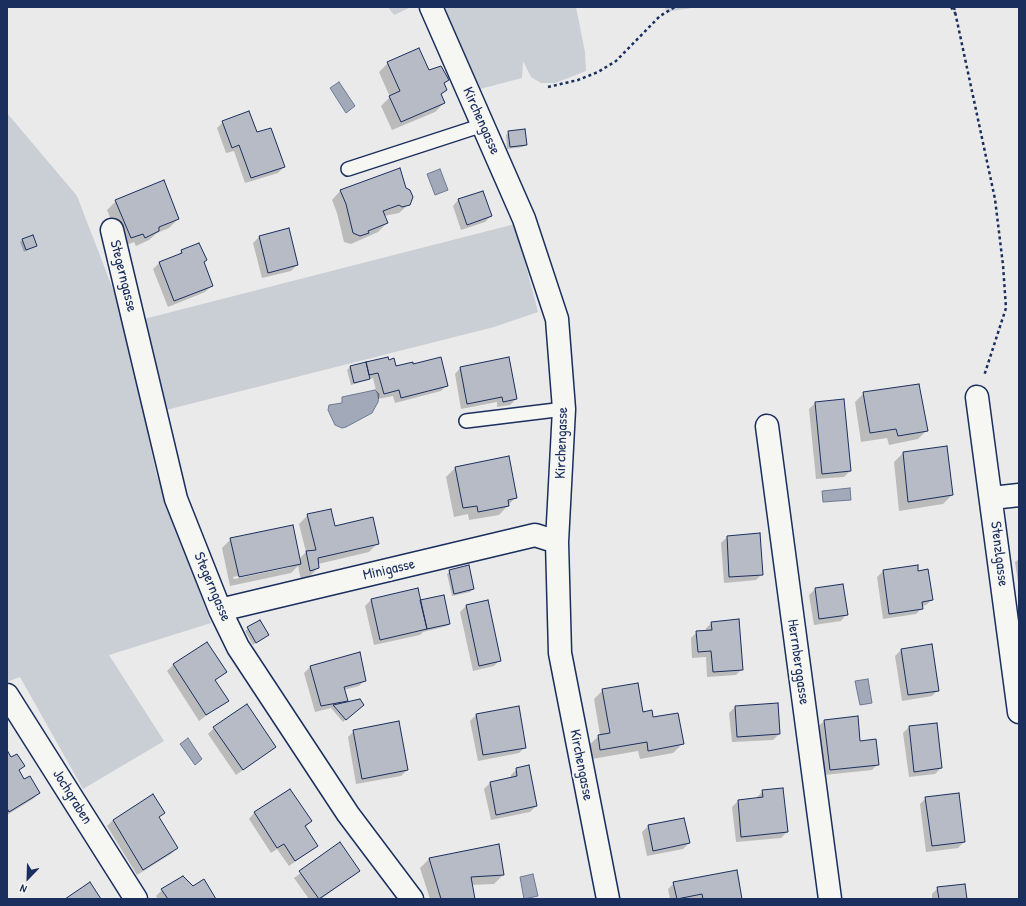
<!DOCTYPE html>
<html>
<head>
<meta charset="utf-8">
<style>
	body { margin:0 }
	#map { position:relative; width:1026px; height:906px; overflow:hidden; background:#e9eae9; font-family:"Patrick Hand",sans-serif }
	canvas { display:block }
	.frame { position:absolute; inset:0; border:8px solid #1b2f5e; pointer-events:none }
	.north { position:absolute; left:8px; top:858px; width:40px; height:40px; -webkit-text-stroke:3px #f6f6f2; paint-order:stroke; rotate:203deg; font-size:11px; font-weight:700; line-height:16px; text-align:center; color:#1b2f5e }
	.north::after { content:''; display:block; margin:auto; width:14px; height:18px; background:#1b2f5e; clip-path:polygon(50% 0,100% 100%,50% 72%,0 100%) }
</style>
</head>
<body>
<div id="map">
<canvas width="1026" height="906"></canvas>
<div class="frame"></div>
<div class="north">N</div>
</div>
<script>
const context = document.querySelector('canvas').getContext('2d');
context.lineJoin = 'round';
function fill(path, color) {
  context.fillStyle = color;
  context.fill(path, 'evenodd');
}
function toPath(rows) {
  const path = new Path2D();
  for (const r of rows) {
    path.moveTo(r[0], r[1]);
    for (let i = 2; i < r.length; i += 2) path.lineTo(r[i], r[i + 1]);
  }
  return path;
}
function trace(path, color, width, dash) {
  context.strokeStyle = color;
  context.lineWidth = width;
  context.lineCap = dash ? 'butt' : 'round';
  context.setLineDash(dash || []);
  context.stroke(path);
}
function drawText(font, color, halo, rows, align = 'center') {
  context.font = font + ' "Patrick Hand",sans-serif';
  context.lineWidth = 4;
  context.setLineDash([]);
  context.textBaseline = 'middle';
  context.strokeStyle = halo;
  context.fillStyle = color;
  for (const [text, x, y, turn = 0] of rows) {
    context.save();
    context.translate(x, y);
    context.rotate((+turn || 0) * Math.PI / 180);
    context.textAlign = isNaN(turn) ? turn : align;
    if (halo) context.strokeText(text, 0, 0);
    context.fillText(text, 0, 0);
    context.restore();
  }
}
fill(toPath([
	[388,7,411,7,394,15],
	[444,7,576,7,585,52,586,71,555,83,541,83,531,77,523,61,522,78,480,89],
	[665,7,698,7,666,12],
	[7,113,77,196,124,318,156,473,211,623,109,655,164,741,83,789,20,677,7,682],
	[515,224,538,312,494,327,162,411,144,319]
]), '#caced5');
const water = toPath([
	[339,82,355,106,346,113,330,88,339,82],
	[440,169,448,190,435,195,427,174,440,169],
	[375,390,379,394,378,402,372,413,346,427,342,428,335,425,328,410,329,405,342,403,342,397,375,390],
	[850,488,851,500,823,502,822,491,850,488],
	[868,679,872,703,860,705,855,681,868,679],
	[188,738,202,759,195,765,180,744,188,738],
	[533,874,538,896,524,899,520,877,533,874]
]);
fill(water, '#a2aaba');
trace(water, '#6c7995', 1);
fill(toPath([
	[388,63,428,72,448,80,443,84,446,90,440,95,444,103,435,112,392,130,381,106,390,97,379,72],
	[223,122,257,134,284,167,278,173,245,183,234,151,226,153,217,128],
	[509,132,526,144,523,147,507,149,506,135],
	[400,170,409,204,399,213,384,216,387,223,378,232,351,244,344,242,337,213,332,200,340,191],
	[458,200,491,216,485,222,461,230,453,206],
	[116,201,178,219,169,228,157,233,149,240,136,246,134,242,122,247,107,210],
	[288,229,297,265,291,271,262,278,253,243,259,237],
	[23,240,36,246,24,252,20,242],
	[182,251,203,263,211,286,205,292,168,307,153,269,159,263,176,257],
	[387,358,395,367,447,385,441,391,395,403,393,396,378,399,373,378,351,385,347,370,350,367],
	[460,368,516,399,510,405,497,407,497,402,461,409,455,374],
	[864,393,927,430,918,439,889,445,887,438,861,442,855,402],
	[815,403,850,471,844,477,816,479,809,409],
	[903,453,952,495,943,504,899,511,894,462],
	[455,468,516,497,499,515,469,520,468,514,454,517,446,477],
	[308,515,378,543,369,552,318,564,318,568,309,577,301,580,298,566,291,573,230,586,222,548,231,539,299,559,306,552,299,524],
	[291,565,291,567,234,579,233,577],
	[759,535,762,574,756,580,724,583,721,543,727,537],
	[1019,559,1019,581,1018,582,1015,562],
	[450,571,473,589,470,592,452,596,447,574],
	[883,571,918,572,932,600,926,605,922,606,922,608,916,614,883,619,877,577],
	[815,589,846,615,841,621,814,625,809,595],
	[371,600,420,601,449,624,447,626,423,632,420,635,374,645,365,606],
	[487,602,500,660,494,666,473,671,460,612,466,606],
	[259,621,268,635,253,645,245,631],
	[712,623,742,669,736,675,707,677,706,657,692,658,691,638,697,632,706,631,706,628],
	[207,643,225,672,215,681,227,700,199,721,167,671,173,665],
	[901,650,938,690,932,696,902,701,895,656],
	[310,667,365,680,359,686,344,690,346,701,343,704,360,708,343,722,331,708,315,712,304,673],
	[603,690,652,718,682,744,673,753,640,759,638,751,592,759,589,745,600,735,594,699],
	[735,707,779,734,773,740,732,742,729,713],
	[476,715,525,747,519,753,478,761,470,721],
	[824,721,878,764,872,770,824,775,818,727],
	[909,727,941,768,935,774,909,777,903,733],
	[214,728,275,747,236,775,208,734],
	[354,731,407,770,401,776,356,784,348,737],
	[7,752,11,758,23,766,18,771,24,781,39,793,33,799,7,815],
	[517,769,536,806,530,812,491,820,484,789,490,783,511,778,511,775],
	[290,790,311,821,305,828,317,846,289,866,277,849,271,853,249,819,254,813],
	[763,791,787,832,781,838,736,842,732,807,738,801,757,799,757,797],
	[153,796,164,813,158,818,177,848,171,854,137,875,107,826,113,820],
	[926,798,964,842,958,848,926,852,920,804],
	[684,819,689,843,683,849,647,856,642,832,648,826],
	[340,844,359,871,321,899,309,899,294,878],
	[429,859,503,875,494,884,471,885,474,899,430,899,420,868],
	[674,883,741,899,670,899,668,889],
	[193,887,214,899,158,899,156,896,162,890],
	[938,888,966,899,932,899,932,894]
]), '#0003');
const building = toPath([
	[419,48,429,70,441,66,449,80,444,83,447,90,441,94,445,103,401,122,389,96,400,91,387,62,419,48],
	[249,111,257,132,271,128,285,167,251,178,239,145,232,148,222,121,249,111],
	[525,129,527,145,510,147,508,131,525,129],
	[400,168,406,188,410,190,413,197,410,205,402,207,399,205,383,211,388,223,368,231,369,233,360,236,353,233,346,204,340,190,400,168],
	[164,180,179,219,159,227,159,231,145,238,143,234,131,238,115,200,164,180],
	[483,191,492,216,467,225,458,199,483,191],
	[289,228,298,265,268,273,259,236,289,228],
	[33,235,37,246,26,250,22,239,33,235],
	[199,243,207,260,204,262,213,286,174,301,159,262,182,253,181,250,199,243],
	[388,357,389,360,394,358,396,366,413,362,413,364,441,357,448,386,401,398,399,390,384,394,378,373,369,375,366,362,388,357],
	[509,357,517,399,503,402,502,397,467,404,460,367,509,357],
	[366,362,370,379,354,383,350,366,366,362],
	[919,384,928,431,898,436,896,429,870,433,863,392,919,384],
	[844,399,851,471,822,474,815,402,844,399],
	[947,446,953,495,908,502,903,452,947,446],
	[509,456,517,498,508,500,509,506,478,512,477,506,463,508,455,467,509,456],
	[331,509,335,526,373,517,379,544,318,558,319,568,310,571,306,551,316,550,307,514,331,509],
	[293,525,301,564,239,577,230,538,293,525],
	[760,533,763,575,729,577,727,536,760,533],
	[469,565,474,589,454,594,449,570,469,565],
	[918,565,918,571,928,569,933,600,922,602,923,609,889,614,883,570,918,565],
	[843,584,848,615,819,619,815,588,843,584],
	[418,588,427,629,380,640,371,599,418,588],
	[444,595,450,624,427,629,420,600,444,595],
	[488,600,501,661,479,666,466,605,488,600],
	[739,619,743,670,713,672,711,651,698,652,696,631,712,630,711,622,739,619],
	[260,620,269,635,256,643,247,627,260,620],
	[207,642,227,672,215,680,229,701,206,715,173,664,207,642],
	[932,644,939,691,908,695,901,649,932,644],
	[360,652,366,681,344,687,348,701,321,706,310,666,360,652],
	[638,683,643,712,652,710,653,717,678,713,684,744,648,751,647,742,600,750,598,735,610,733,602,689,638,683],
	[360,699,364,705,346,720,333,705,360,699],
	[778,703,780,734,737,737,735,706,778,703],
	[247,704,276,747,243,770,213,727,247,704],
	[519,706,526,748,483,755,476,714,519,706],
	[858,716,860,741,876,739,879,765,830,770,824,720,858,716],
	[399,721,408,770,362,779,353,730,399,721],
	[937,723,942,768,914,772,909,726,937,723],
	[7,750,11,757,17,754,25,766,19,770,24,779,30,776,40,793,9,812,7,808,7,750],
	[529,765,537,806,496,815,490,782,517,776,516,768,529,765],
	[783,788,788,832,741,837,738,800,763,797,762,790,783,788],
	[290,789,312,821,305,826,318,846,295,861,284,844,277,848,254,812,290,789],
	[959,793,965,842,932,846,925,797,959,793],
	[153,794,165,813,159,817,178,848,143,870,113,820,153,794],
	[684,818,690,843,653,851,648,825,684,818],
	[340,842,360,871,319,899,299,871,340,842],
	[499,844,504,875,471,877,475,899,441,899,429,858,499,844],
	[737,870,742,899,703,899,702,894,677,899,673,882,737,870],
	[183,876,193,886,204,879,216,899,168,899,161,889,183,876],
	[90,882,101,899,65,899,90,882],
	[965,884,967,899,939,899,937,887,965,884]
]);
fill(building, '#b6bbc6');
trace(building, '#1b2f5e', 1);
const lane = toPath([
	[348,169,483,125],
	[466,421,564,409]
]);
const street = toPath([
	[431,7,524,219,557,319,564,409,557,542,560,653,608,899],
	[112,230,176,499,220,610,238,647,348,814,412,899],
	[977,397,1019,712],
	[767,426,830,899],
	[992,498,1019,495],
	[220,610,535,535,557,542],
	[7,695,136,899]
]);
trace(lane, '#1b2f5e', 16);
trace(street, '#1b2f5e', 25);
trace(toPath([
	[951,7,955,13],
	[954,7,995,199,1003,265,1006,308,984,376],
	[548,87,578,80,598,72,616,61,660,16,675,7]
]), '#1b2f5e', 2.5, [3, 3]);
trace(lane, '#f6f6f2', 13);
trace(street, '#f6f6f2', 22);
drawText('15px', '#1b2f5e', '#f6f6f2', [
	["Kirchengasse",481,121,66],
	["Stegerngasse",123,276,76],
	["Kirchengasse",562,443,-88],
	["Stenzlgasse",999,554,83],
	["Minigasse",389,570,-13],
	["Stegerngasse",212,587,67],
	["Herrnberggasse",798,662,82],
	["Kirchengasse",581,765,79],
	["Jochgraben",72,797,58]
]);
</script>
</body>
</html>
